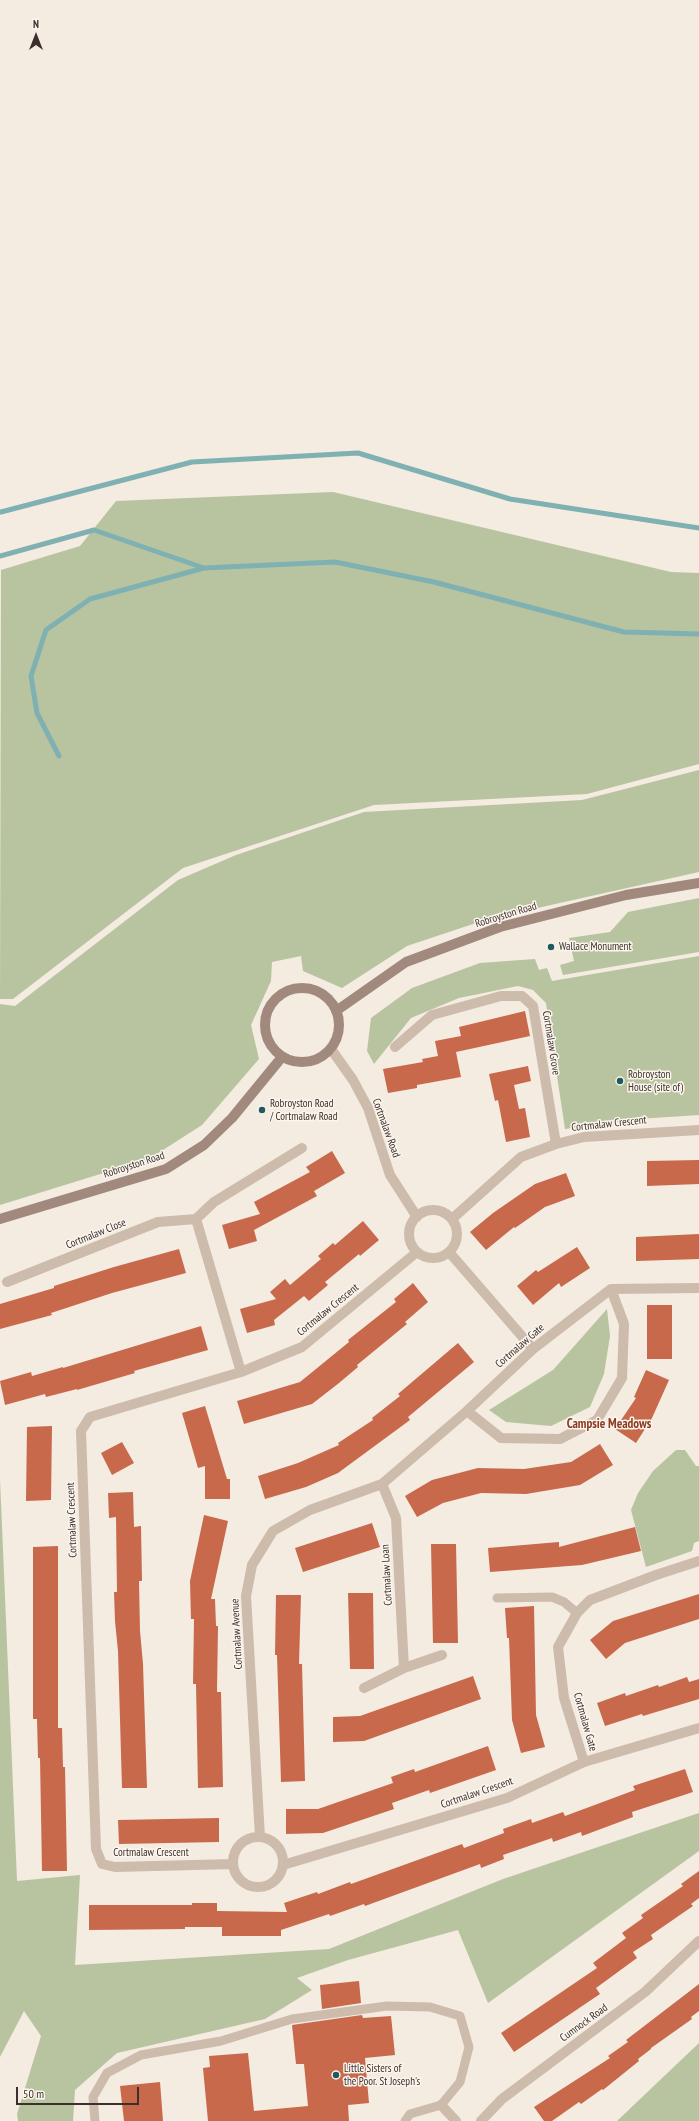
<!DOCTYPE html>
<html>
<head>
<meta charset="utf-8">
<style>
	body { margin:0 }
	#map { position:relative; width:699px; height:2121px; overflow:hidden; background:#f4ebe1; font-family:"PT Sans Narrow",sans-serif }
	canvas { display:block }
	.north { position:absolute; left:16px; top:16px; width:40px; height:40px; -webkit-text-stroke:3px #fbf5ee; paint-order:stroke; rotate:0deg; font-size:11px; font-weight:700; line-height:16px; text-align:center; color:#3b302b }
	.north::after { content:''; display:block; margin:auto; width:14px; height:18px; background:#3b302b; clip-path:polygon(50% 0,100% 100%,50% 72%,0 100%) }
	.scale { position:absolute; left:16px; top:2087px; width:123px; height:18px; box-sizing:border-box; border:2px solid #3b302b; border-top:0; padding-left:5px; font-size:12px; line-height:14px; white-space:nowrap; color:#3b302b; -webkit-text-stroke:3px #fbf5ee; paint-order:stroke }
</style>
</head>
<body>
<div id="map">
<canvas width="699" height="2121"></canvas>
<div class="north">N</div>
<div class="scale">50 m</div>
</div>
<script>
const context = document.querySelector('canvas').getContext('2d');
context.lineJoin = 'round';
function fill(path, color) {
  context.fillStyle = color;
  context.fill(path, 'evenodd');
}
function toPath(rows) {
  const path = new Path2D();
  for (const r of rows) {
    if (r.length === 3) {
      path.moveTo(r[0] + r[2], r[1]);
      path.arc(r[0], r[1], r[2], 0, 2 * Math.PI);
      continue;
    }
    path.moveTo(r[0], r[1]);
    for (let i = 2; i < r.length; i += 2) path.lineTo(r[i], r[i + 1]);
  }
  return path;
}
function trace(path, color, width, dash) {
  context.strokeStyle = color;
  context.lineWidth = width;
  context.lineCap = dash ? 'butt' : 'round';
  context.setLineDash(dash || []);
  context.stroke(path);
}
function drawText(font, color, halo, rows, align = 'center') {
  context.font = font + ' "PT Sans Narrow",sans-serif';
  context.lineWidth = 3;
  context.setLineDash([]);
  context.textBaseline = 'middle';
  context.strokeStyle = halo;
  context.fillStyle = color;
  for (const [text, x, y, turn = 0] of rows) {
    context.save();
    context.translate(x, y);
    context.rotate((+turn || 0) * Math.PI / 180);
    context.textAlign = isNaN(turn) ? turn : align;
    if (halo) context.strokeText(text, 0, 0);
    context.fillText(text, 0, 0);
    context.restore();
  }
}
fill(toPath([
	[333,492,671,572,699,573,699,764,587,794,374,805,183,868,13,999,0,999,1,570,80,546,116,501],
	[699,770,699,872,488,919,407,946,342,988,303,971,301,956,272,962,271,981,251,1025,259,1059,202,1125,149,1159,0,1205,0,1004,15,1006,178,880,236,855,364,812,582,800],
	[699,898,699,952,563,975,560,965,574,961,569,938,610,932,628,912],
	[699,956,699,1115,638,1119,565,1129,546,1003,533,990,518,986,459,998,411,1018,374,1064,367,1051,371,1018,412,988,480,963,535,959,539,970,547,968,552,981],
	[607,1309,610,1336,604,1374,590,1407,551,1426,506,1422,489,1410,553,1370],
	[676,1450,685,1450,696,1466,699,1466,699,1541,694,1543,692,1551,646,1567,631,1510,638,1493,653,1471],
	[0,1479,17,1881,80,1875,75,1965,329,1949,503,1879,699,1813,699,1851,488,2003,458,1930,348,1960,297,1978,312,1990,265,2019,117,2053,75,2090,73,2121,18,2121,17,2114,41,2036,24,2011,0,2057],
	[699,2043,699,2121,617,2121]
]), '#b8c4a0');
trace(toPath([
	[1,512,192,462,358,453,510,499,699,528],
	[0,556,94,530,204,568,335,562,434,582,624,632,699,634],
	[59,756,37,713,31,676,46,630,90,599,204,568]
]), '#7fb0b2', 5);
fill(toPath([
	[525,1011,530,1036,456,1052,461,1077,417,1085,417,1088,388,1093,383,1069,423,1062,422,1059,438,1056,435,1041,461,1036,459,1027],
	[528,1066,531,1081,514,1085,519,1109,525,1108,530,1137,506,1142,498,1100,495,1101,489,1074],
	[332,1151,345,1173,314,1191,317,1196,254,1230,257,1241,229,1249,222,1225,260,1214,254,1202,310,1172,306,1167],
	[699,1160,699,1184,647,1186,647,1161],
	[566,1173,575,1196,545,1207,515,1228,514,1227,486,1250,470,1232,493,1213,535,1184],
	[363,1221,379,1240,360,1256,359,1254,325,1282,328,1285,309,1301,304,1296,274,1320,275,1325,247,1333,240,1309,276,1299,270,1292,285,1279,290,1285,321,1259,318,1256,333,1243,335,1245],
	[699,1234,699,1259,636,1261,636,1237],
	[577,1247,590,1268,561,1287,559,1283,533,1305,517,1286,536,1270,538,1272],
	[179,1249,186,1273,112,1293,51,1313,52,1315,0,1329,0,1304,54,1288,54,1286,114,1267],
	[413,1283,428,1302,405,1322,407,1324,357,1365,358,1367,339,1383,312,1404,244,1424,237,1401,300,1382,349,1342,348,1340,396,1302,394,1299],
	[647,1305,672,1305,672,1359,647,1359],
	[201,1326,208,1350,134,1371,135,1373,77,1390,77,1389,46,1397,45,1394,5,1405,0,1381,31,1372,32,1376,63,1367,63,1368],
	[458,1343,474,1362,408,1417,410,1420,338,1473,306,1487,265,1499,258,1476,298,1463,339,1445,338,1443,373,1420,372,1418,400,1396,398,1394],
	[646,1370,669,1380,652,1418,636,1443,615,1429,636,1398,634,1397],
	[205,1406,227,1479,230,1479,230,1499,205,1499,205,1466,198,1468,182,1413],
	[52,1426,51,1500,26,1501,27,1427],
	[122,1442,134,1463,112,1475,101,1453],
	[600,1444,613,1465,580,1485,526,1494,481,1493,443,1503,417,1517,405,1496,432,1480,478,1468,524,1469,571,1462],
	[133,1492,134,1527,141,1526,142,1581,139,1581,140,1631,143,1664,147,1788,122,1788,118,1651,115,1621,114,1592,117,1592,116,1517,109,1518,108,1493],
	[204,1515,228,1521,211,1599,215,1599,216,1626,218,1626,217,1692,221,1692,223,1787,198,1788,196,1684,193,1684,194,1619,191,1619,190,1581],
	[372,1523,380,1547,303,1572,295,1548],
	[635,1527,641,1551,582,1565,490,1572,488,1548,559,1542,559,1547],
	[431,1544,456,1544,458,1643,433,1643],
	[58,1546,58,1728,62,1728,63,1767,65,1767,67,1871,42,1871,40,1758,38,1758,37,1719,33,1719,33,1547],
	[348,1593,373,1593,374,1669,350,1669],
	[699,1594,699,1619,625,1643,606,1659,590,1640,613,1621],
	[276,1595,301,1595,299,1664,302,1664,305,1781,281,1782,277,1655,275,1655],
	[534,1606,536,1715,545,1747,521,1753,512,1720,509,1638,507,1638,505,1608],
	[473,1676,481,1699,364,1741,333,1742,333,1717,360,1716],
	[687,1677,689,1682,699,1679,699,1699,643,1716,642,1714,605,1726,597,1703,625,1693,626,1696,658,1685,659,1687],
	[488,1746,496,1770,430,1793,429,1790,392,1803,394,1809,323,1833,286,1834,286,1809,318,1809,393,1783,391,1777,414,1769,415,1772],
	[685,1769,693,1792,632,1812,633,1817,582,1836,581,1832,553,1842,552,1838,503,1855,504,1859,481,1868,480,1864,365,1906,364,1904,330,1916,329,1914,281,1930,281,1936,222,1936,222,1927,185,1927,185,1929,89,1930,89,1905,192,1905,192,1903,217,1903,217,1911,287,1912,284,1903,317,1892,318,1894,350,1882,351,1884,462,1844,464,1848,504,1833,503,1829,531,1819,532,1823,563,1812,565,1816,635,1790,633,1786],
	[219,1818,219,1842,119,1844,118,1820],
	[699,1871,699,1898,691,1904,693,1906,651,1935,653,1939,633,1952,637,1958,596,1988,600,1994,514,2052,501,2033,597,1968,593,1963,626,1938,622,1933,643,1918,641,1915,683,1886,681,1884],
	[359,1981,361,2003,322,2009,320,1985],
	[699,1984,699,2011,691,2017,692,2019,651,2048,651,2049,638,2059,639,2061,603,2090,602,2089,581,2104,579,2102,552,2121,544,2121,534,2107,610,2058,608,2056,628,2042,626,2040],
	[362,2015,363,2018,391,2016,395,2055,365,2058,369,2103,348,2105,349,2121,208,2121,203,2068,210,2067,209,2056,248,2053,254,2111,308,2106,304,2064,296,2064,292,2025],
	[160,2082,163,2121,124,2121,120,2086]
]), '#c8694b');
trace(toPath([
	[497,1598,552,1597,564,1602,577,1613],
	[95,2121,93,2097,107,2073,141,2055,221,2041,292,2019,387,2006,430,2007,460,2016,469,2047,460,2082,441,2105,410,2114,405,2121]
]), '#cdbbac', 9);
trace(toPath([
	[395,1047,432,1015,501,996,522,996,533,1006,556,1144],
	[331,1049,353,1080,368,1108,390,1175,417,1217],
	[433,1234,24],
	[196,1219,241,1372],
	[452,1219,521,1157,556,1144,584,1137,699,1130],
	[449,1252,533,1349],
	[7,1282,158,1222,196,1219,214,1202,302,1148],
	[467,1411,501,1438,560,1439,597,1420,622,1378,624,1324,611,1289],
	[382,1484,396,1518,404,1668],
	[364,1688,404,1668,442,1655],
	[584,1762,564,1698,558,1647,577,1613,590,1600,656,1575,699,1561],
	[260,1837,246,1596,252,1565,273,1531,310,1510,382,1484,467,1411,533,1349,611,1289,699,1288],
	[258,1862,25],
	[233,1864,115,1867,102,1864,96,1849,81,1431,90,1417,241,1372,302,1347,417,1252],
	[283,1865,507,1798,584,1762,699,1728],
	[441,2105,456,2121],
	[481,2121,502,2099,645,1992,699,1941]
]), '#cdbbac', 10);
trace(toPath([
	[302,1025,37],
	[336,1011,406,962,500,927,626,895,699,883],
	[0,1219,166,1169,204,1145,232,1118,282,1057]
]), '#a18a7d', 10);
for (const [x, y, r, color] of [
	[551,947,4,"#1f5a5e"],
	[620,1081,4,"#1f5a5e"],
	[262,1110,4,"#1f5a5e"],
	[336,2075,4,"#1f5a5e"]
]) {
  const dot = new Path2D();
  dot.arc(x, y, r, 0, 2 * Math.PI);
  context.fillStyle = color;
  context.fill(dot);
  trace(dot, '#fbf5ee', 1.5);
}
drawText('11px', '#3b302b', '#fbf5ee', [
	["Robroyston Road",506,915,-17],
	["Cortmalaw Grove",551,1043,81],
	["Cortmalaw Crescent",609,1124,-6],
	["Cortmalaw Road",386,1128,70],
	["Robroyston Road",134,1165,-18],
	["Cortmalaw Close",96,1234,-22],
	["Cortmalaw Crescent",328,1310,-39],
	["Cortmalaw Gate",520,1346,-41],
	["Cortmalaw Crescent",72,1520,-92],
	["Cortmalaw Loan",387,1575,-93],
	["Cortmalaw Avenue",237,1634,-93],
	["Cortmalaw Gate",585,1722,74],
	["Cortmalaw Crescent",477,1793,-19],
	["Cortmalaw Crescent",151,1853],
	["Cumnock Road",584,2023,-36]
]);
drawText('11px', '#3b302b', '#fbf5ee', [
	["Wallace Monument",559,947],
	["Robroyston",628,1075],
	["House (site of)",628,1088],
	["Robroyston Road",270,1104],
	["/ Cortmalaw Road",270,1117],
	["Little Sisters of",344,2069],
	["the Poor. St Joseph's",344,2082]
], 'left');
drawText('bold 13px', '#8c3b22', '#fbf5ee', [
	["Campsie Meadows",609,1424]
]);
</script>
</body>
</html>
